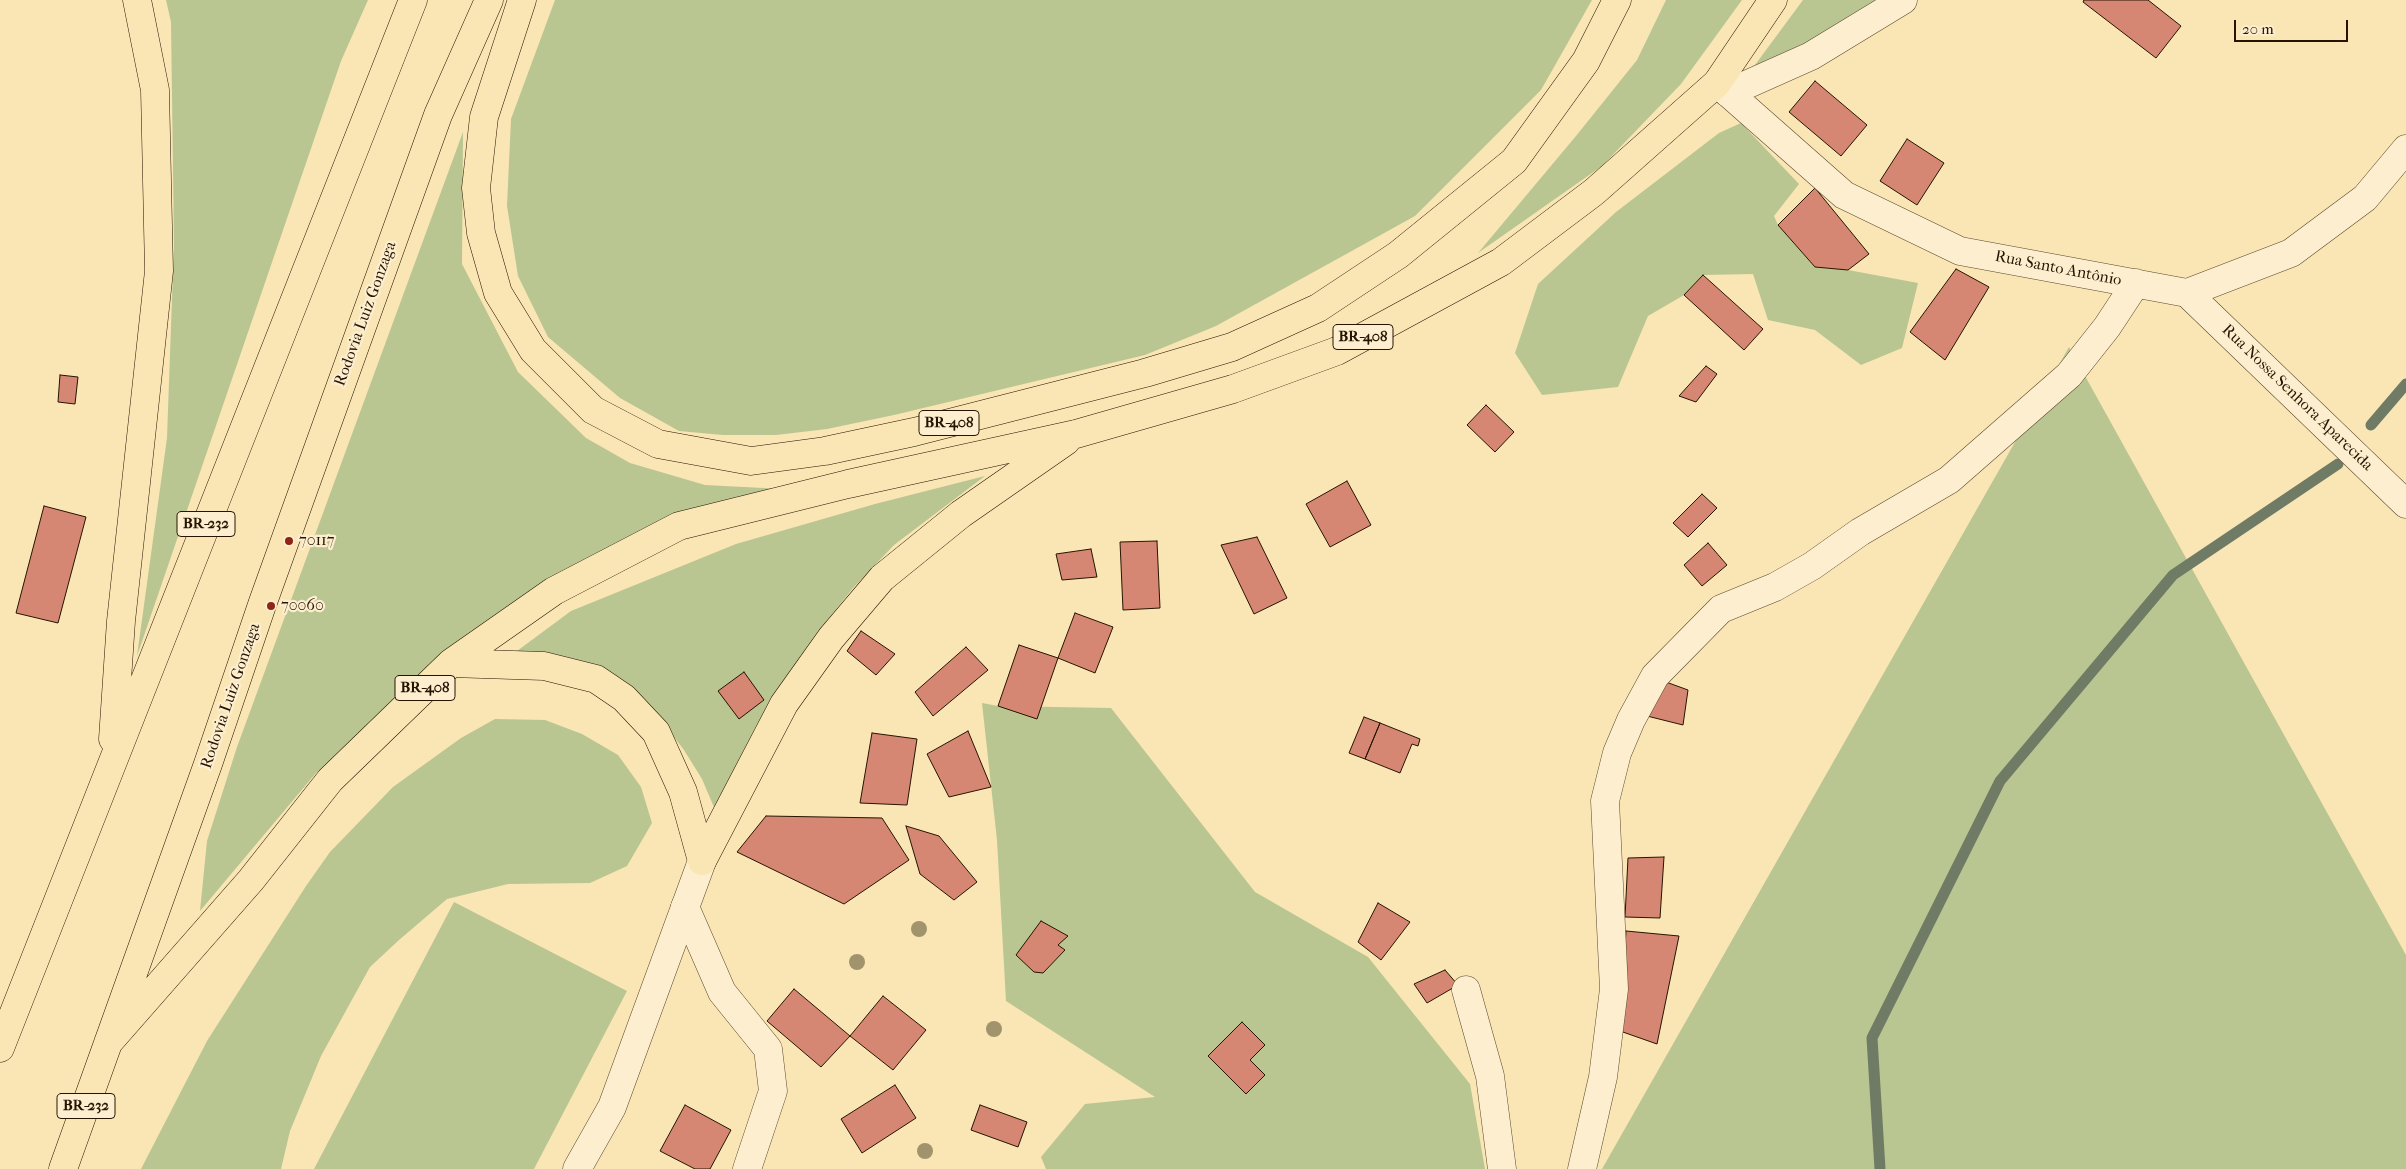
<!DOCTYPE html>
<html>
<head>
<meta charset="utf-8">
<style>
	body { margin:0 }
	#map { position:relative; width:2406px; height:1169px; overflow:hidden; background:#fae5b4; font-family:"IM FELL French Canon",serif }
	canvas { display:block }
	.scale { position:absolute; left:2234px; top:20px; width:114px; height:22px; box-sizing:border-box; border:2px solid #261400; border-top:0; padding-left:6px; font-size:15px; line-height:18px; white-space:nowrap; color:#261400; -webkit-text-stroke:4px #fceece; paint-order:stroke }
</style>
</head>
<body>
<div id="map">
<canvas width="2406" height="1169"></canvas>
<div class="scale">20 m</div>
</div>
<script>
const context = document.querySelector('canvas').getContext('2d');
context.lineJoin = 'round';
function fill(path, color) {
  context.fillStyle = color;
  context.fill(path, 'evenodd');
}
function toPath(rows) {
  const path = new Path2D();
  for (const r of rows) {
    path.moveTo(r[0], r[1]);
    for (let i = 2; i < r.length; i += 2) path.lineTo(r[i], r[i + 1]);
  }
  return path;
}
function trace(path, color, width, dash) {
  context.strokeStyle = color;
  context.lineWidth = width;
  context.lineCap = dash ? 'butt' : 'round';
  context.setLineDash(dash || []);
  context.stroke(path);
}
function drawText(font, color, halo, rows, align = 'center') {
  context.font = font + ' "IM FELL French Canon",serif';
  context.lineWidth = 4.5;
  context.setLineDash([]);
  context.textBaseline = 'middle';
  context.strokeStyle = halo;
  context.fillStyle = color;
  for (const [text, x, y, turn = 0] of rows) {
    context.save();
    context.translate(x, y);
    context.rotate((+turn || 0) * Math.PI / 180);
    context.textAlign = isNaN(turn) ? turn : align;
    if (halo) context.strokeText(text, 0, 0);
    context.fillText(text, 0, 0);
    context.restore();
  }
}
fill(toPath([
	[166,0,368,0,341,61,137,656,167,438,174,243,171,22],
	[555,0,1592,0,1541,90,1415,216,1216,326,1145,355,894,415,827,429,776,435,723,435,679,431,620,398,548,337,518,276,507,206,511,119],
	[1666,0,1742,0,1681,84,1602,166,1478,253,1576,136,1637,60],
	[1803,0,1903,0,1752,69],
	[1741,123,1799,184,1774,216,1778,225,1815,267,1848,270,1918,283,1902,348,1861,365,1815,330,1768,320,1753,274,1703,275,1684,295,1648,316,1618,387,1542,395,1515,353,1538,284,1616,212,1719,133],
	[463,132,462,264,518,372,586,438,630,463,705,485,783,489,445,653,316,773,200,911,207,841,237,747],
	[2069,347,2406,955,2406,1169,1602,1169],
	[985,476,894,545,853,588,815,635,781,685,756,726,735,768,716,812,702,779,684,750,663,723,608,677,576,660,513,654,571,611,736,544,875,504],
	[982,703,998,706,1111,708,1255,892,1368,957,1470,1084,1485,1169,1046,1169,1041,1157,1085,1104,1155,1097,1006,1001,997,840],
	[495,719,545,720,582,734,618,755,641,787,652,823,627,866,590,883,508,884,447,899,399,940,370,967,321,1056,290,1131,281,1169,141,1169,207,1041,306,886,330,852,393,787,461,738],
	[454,902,627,991,534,1169,314,1169]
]), '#b9c691');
trace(toPath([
	[2371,425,2406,384],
	[1880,1169,1872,1038,2000,781,2173,575,2338,464]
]), '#6f7b65', 11);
const building = toPath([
	[2084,0,2148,0,2181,26,2156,58,2083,2,2084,0],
	[1815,81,1867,125,1841,156,1789,112,1815,81],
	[1907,139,1944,163,1917,205,1880,181,1907,139],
	[1815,188,1869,254,1848,270,1815,267,1778,225,1815,188],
	[1956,269,1989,287,1945,360,1910,332,1956,269],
	[1703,275,1763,329,1744,350,1684,295,1703,275],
	[1706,366,1717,374,1696,402,1679,396,1706,366],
	[60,375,78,377,75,404,58,402,60,375],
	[1486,405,1514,432,1495,452,1467,425,1486,405],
	[1347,481,1371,525,1330,547,1306,504,1347,481],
	[1702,494,1717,508,1688,537,1673,523,1702,494],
	[44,506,86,517,58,623,16,613,44,506],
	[1257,537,1287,598,1254,614,1221,545,1257,537],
	[1157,541,1160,608,1123,610,1120,542,1157,541],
	[1708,543,1727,565,1702,586,1684,565,1708,543],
	[1091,549,1097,577,1062,580,1056,554,1091,549],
	[1075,613,1113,627,1095,673,1058,658,1075,613],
	[861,631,895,654,876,675,847,651,861,631],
	[1019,645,1058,658,1037,719,998,706,1019,645],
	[966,647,988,670,933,716,915,692,966,647],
	[744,672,764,700,739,719,718,691,744,672],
	[1666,682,1688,690,1683,725,1647,716,1666,682],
	[1364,717,1380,723,1365,759,1349,753,1364,717],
	[1380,723,1420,739,1418,746,1412,744,1400,773,1365,759,1380,723],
	[968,731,991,787,949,797,927,754,968,731],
	[872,733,917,739,907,805,860,803,872,733],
	[766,816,882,818,909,860,844,904,737,852,766,816],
	[906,826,939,836,977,882,954,900,920,874,906,826],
	[1664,857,1660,918,1625,917,1628,858,1664,857],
	[1378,903,1410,922,1381,960,1358,942,1378,903],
	[1041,921,1068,936,1058,945,1065,950,1043,973,1034,972,1016,955,1041,921],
	[1626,931,1679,936,1657,1044,1620,1031,1626,931],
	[1445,970,1458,985,1427,1003,1414,984,1445,970],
	[794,989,850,1036,821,1067,767,1021,794,989],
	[883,996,926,1030,893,1070,850,1036,883,996],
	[1242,1022,1265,1045,1250,1060,1265,1075,1246,1094,1208,1056,1242,1022],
	[895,1085,916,1118,862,1153,841,1119,895,1085],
	[685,1105,731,1130,710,1169,695,1169,660,1151,685,1105],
	[980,1105,1027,1122,1018,1147,971,1130,980,1105]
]);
fill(building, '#d58773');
trace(building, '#261400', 1);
const minor = toPath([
	[1717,83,1844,195,1960,251,2187,293,2291,253,2365,198,2406,149],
	[1728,93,1811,56,1903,0],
	[2187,293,2406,504],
	[685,907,722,992,768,1049,773,1091,747,1169],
	[1466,990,1490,1076,1502,1169],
	[1582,1169,1603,1077,1614,989,1605,801,1617,753,1631,720,1655,676,1721,609,1775,587,1812,566,1860,532,1949,480,2069,375,2107,327,2136,283]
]);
const tertiary = toPath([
	[577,1169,612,1107,702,861]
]);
const trunk = toPath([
	[522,0,484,117,476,188,481,233,498,293,533,350,593,410,658,444,751,461,825,451,914,432,1145,373,1232,347,1318,308,1398,255,1514,161,1586,61,1617,0],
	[451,663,544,666,596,679,624,698,656,732,683,792,702,861],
	[113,739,121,621,159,271,155,90,137,0],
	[702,861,784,704,831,638,882,578,961,514,1066,441],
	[108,1043,251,880,330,780,451,663,554,591,679,526,848,484,1076,434,1233,389,1337,351,1501,262,1594,192,1717,83,1773,0],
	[0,1048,413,0],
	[63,1169,208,764,263,602,438,115,489,0]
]);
trace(minor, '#5b482d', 29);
trace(tertiary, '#5b482d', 29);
trace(trunk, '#261400', 29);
trace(minor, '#fceece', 28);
trace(tertiary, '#fceece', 28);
trace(trunk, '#fae5b4', 28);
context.fillStyle = '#a1946d';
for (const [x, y] of [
	[919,929],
	[857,962],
	[994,1029],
	[925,1151]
]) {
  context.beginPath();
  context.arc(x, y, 8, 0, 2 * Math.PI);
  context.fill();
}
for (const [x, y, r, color] of [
	[289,541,5,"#8f2418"],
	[271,606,5,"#8f2418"]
]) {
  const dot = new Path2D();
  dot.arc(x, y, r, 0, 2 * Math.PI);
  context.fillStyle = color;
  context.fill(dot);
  trace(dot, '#fceece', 2);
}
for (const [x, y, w] of [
	[1363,337,60],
	[949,423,60],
	[206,524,58],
	[425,688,60],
	[86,1106,58]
]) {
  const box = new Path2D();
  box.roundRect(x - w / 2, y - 12.5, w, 25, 4);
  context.fillStyle = '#fceece';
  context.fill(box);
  trace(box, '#261400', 1);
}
drawText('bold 15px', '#261400', null, [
	["BR-408",1363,337],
	["BR-408",949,423],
	["BR-232",206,524],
	["BR-408",425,688],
	["BR-232",86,1106]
]);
drawText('16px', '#261400', '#fceece', [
	["Rua Santo Antônio",2058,269,11],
	["Rodovia Luiz Gonzaga",366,314,-70],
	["Rua Nossa Senhora Aparecida",2297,398,44],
	["Rodovia Luiz Gonzaga",231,696,-71]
]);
drawText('16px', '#261400', '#fceece', [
	["70117",299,541],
	["70060",281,606]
], 'left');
</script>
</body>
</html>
